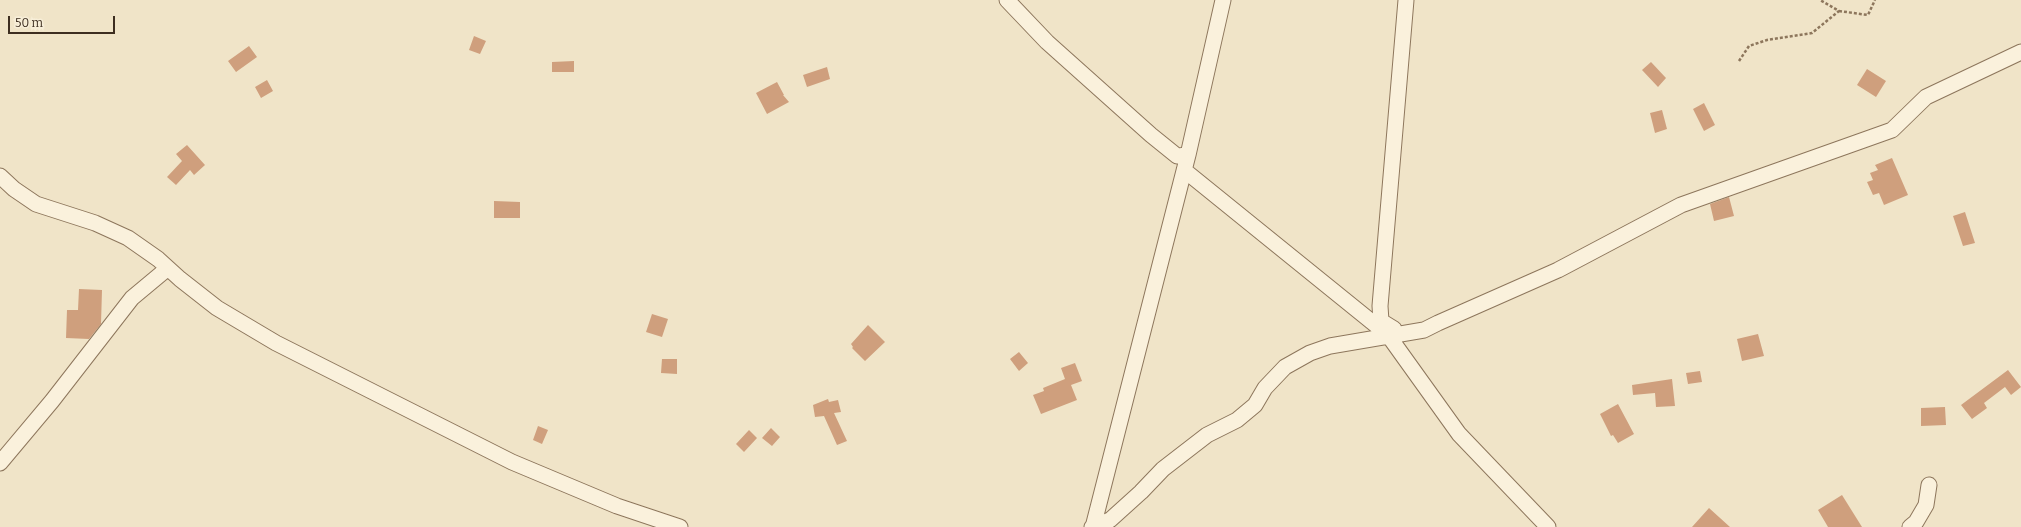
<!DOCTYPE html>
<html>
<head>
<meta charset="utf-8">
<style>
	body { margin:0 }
	#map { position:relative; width:2021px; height:527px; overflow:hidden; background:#f0e4c8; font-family:Bitter,serif }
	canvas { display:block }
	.scale { position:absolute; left:8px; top:16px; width:107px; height:18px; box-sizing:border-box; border:2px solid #3d2e20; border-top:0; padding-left:5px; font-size:12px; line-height:14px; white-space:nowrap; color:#3d2e20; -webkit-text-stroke:3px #f7eed8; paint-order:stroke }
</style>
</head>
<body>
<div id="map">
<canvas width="2021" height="527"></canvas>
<div class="scale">50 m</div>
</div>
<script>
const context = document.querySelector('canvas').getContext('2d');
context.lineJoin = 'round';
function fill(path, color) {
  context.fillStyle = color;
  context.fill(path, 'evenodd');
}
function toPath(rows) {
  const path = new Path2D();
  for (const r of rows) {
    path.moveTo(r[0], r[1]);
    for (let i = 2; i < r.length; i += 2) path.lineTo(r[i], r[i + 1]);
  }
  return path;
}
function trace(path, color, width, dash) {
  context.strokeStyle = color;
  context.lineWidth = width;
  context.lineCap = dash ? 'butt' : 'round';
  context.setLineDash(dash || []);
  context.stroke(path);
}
fill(toPath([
	[474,36,486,41,480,54,469,50],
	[249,46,257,57,236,72,228,61],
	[574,61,574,72,552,72,552,62],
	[1651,62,1666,78,1658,87,1642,70],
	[827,67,830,79,807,87,803,75],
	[1867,69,1886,81,1876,97,1857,85],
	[267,80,273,91,261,98,255,87],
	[777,82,784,95,783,95,789,102,767,114,756,93],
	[1704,103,1715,125,1704,131,1693,109],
	[1662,110,1667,129,1655,133,1650,113],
	[187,145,205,165,194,175,190,170,176,185,167,177,182,161,176,154],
	[1892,158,1908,195,1884,205,1879,193,1873,195,1867,182,1873,180,1870,173,1878,170,1875,165],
	[1729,197,1734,216,1714,221,1710,204],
	[494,201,520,202,520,218,494,218],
	[1965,212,1975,243,1963,246,1953,216],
	[79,289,102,290,101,324,89,339,66,338,67,310,78,310],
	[652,314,668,319,662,337,646,332],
	[868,325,885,342,865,361,852,348,853,347,851,344],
	[1758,334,1764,356,1742,361,1737,339],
	[1019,352,1028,363,1019,371,1010,359],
	[662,359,677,359,677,374,661,373],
	[1075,363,1082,381,1071,385,1077,400,1041,414,1033,395,1044,391,1043,388,1065,379,1061,368],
	[2008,370,2021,387,2011,395,2005,387,1984,403,1987,408,1972,419,1961,405],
	[1700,371,1702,382,1688,384,1686,373],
	[1672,379,1675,406,1656,407,1655,393,1633,395,1632,385],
	[828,399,829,402,838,400,841,412,834,413,847,441,837,445,824,416,815,417,813,405],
	[1618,404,1634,434,1618,443,1613,435,1611,436,1600,414],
	[1945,407,1946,425,1921,426,1921,408],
	[538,426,548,430,542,444,533,440],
	[771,428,780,437,772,446,762,438],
	[749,430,757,438,744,452,736,444],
	[1842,495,1862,527,1828,527,1818,510],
	[1709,508,1730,527,1692,527]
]), '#cf9f7d');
const street = toPath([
	[1007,0,1047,42,1151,135,1177,156,1188,155],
	[1184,170,1388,335,1459,434,1548,527],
	[0,176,14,189,36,204,95,223,128,238,158,259,180,279,217,308,276,343,512,462,617,506,680,527],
	[1394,329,1381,321,1380,306,1406,0],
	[0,463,52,401,132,298,168,268],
	[1092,527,1110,520,1141,492,1163,469,1207,435,1237,420,1255,405,1265,388,1285,367,1310,353,1330,346,1424,330,1438,323,1558,270,1681,205,1892,130,1926,97,2021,52],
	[1093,527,1188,155,1223,0],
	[1910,527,1916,522,1926,505,1929,485]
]);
trace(street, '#8d765c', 17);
trace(toPath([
	[1839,11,1868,15,1875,0],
	[1739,61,1749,46,1767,40,1812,33,1839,11,1820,0]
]), '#8d765c', 2.5, [3, 2]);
trace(street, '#faf1dc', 15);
</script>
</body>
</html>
